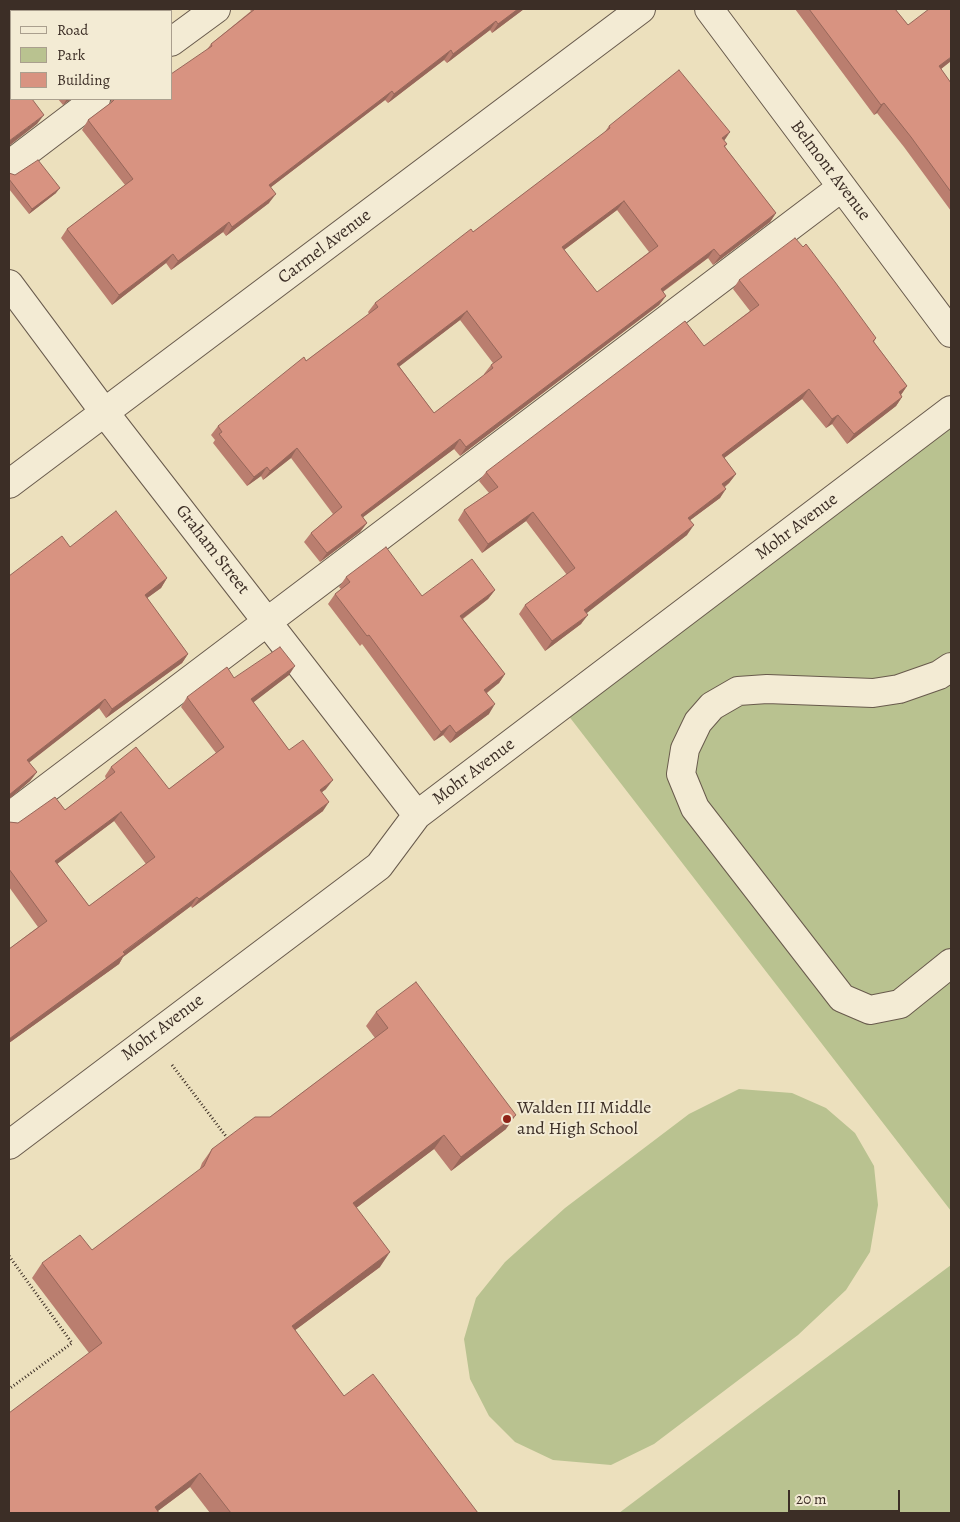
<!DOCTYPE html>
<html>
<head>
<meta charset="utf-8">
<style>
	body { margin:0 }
	#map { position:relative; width:960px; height:1522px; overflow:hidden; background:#ece0bd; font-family:Alegreya,serif }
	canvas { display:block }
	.frame { position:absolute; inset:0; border:10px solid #3c2e26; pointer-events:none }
	.legend { position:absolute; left:10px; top:10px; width:162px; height:90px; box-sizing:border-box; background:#f3ebd4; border:1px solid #aa9f8e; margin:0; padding:6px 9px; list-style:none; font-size:15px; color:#3c2e26 }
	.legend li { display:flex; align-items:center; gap:10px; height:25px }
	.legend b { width:25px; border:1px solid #aa9f8e }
	.scale { position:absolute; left:788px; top:1490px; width:112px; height:22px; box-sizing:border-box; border:2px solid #3c2e26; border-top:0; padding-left:6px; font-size:15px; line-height:18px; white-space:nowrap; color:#3c2e26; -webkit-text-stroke:4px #f3ebd4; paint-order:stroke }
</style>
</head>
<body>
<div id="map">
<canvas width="960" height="1522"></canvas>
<div class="frame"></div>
<ul class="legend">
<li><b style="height:6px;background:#f3ebd4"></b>Road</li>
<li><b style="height:14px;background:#b9c290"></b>Park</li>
<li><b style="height:14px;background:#d89381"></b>Building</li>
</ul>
<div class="scale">20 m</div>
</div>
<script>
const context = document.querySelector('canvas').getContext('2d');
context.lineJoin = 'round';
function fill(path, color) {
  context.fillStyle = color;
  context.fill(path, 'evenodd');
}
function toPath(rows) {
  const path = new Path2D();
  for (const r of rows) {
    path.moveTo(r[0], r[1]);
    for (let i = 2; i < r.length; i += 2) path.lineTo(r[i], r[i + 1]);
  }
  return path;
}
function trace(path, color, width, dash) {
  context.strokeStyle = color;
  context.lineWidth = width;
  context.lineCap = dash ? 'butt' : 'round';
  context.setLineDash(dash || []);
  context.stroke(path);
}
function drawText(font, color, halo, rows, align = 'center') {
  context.font = font + ' Alegreya,serif';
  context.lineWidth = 4;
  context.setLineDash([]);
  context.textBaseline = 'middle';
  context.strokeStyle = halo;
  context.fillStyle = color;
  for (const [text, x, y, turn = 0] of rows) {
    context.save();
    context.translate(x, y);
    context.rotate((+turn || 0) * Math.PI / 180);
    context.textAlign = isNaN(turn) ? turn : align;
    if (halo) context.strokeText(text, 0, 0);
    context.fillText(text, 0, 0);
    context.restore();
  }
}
fill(toPath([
	[951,410,951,1211,561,706],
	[739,1089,792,1093,826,1108,855,1133,874,1166,878,1205,870,1252,846,1290,798,1335,654,1444,611,1465,553,1460,515,1442,489,1416,470,1379,464,1339,476,1298,505,1262,565,1208,689,1114],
	[951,1265,951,1513,619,1513,752,1413]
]), '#b9c290');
const minor = toPath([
	[709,9,951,333],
	[171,42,216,9],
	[9,165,96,99],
	[9,284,105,413,417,815],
	[9,484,641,9],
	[951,667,939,675,899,689,873,693,767,689,738,691,712,706,698,722,685,749,681,774,695,808,842,998,870,1010,900,1004,951,963],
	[9,817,842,187],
	[9,1145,379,866,417,815,951,410]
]);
trace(minor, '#685a4c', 30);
trace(toPath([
	[172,1065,228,1139],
	[9,1256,72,1343,9,1389]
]), '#3c2e26', 3, [1, 2.5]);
trace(minor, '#f3ebd4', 28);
fill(toPath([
	[249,9,524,9,492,33,490,30,447,63,444,60,388,103,385,100,271,187,269,203,226,236,223,232,171,270,166,263,112,305,61,238,67,229,125,185,82,130,88,120,111,103,111,99,171,99,211,44,251,11],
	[795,9,895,9,908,25,951,61,941,69,951,83,951,211,904,147,877,113,874,115],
	[58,99,71,99,63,105],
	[609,126,724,141,727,144,725,147,776,213,770,222,713,265,708,258,663,292,666,296,659,305,460,456,454,449,363,517,367,523,360,532,320,562,304,542,311,533,333,514,291,458,263,480,261,476,247,486,213,443,215,440,211,435,218,426,306,361,369,314,368,312,375,303,473,232,604,133],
	[617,210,649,252,597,292,564,250],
	[460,320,493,363,491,365,484,374,485,375,434,413,399,366],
	[9,173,56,193,29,214,9,189],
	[739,280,876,338,874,342,907,386,901,395,902,397,896,406,847,444,832,424,826,428,802,399,724,458,736,474,729,483,725,487,720,498,690,520,687,535,586,613,581,624,545,651,519,614,525,605,567,575,526,521,482,553,458,520,464,510,489,493,479,481,486,472,704,346,750,311,733,289],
	[70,547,167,578,161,588,147,598,188,654,182,663,106,718,99,708,29,762,37,772,30,781,9,799,9,576],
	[346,577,422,596,495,590,488,599,463,619,505,674,499,683,487,693,489,714,450,743,443,735,434,741,362,644,360,646,328,604,335,594,341,589,339,587],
	[289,675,253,702,289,750,326,789,322,792,323,811,192,908,191,906,123,957,119,964,9,1043,9,949,38,927,9,887,9,822,18,823,65,810,106,779,105,776,111,767,169,789,216,753,181,707,187,697,234,678],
	[114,821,146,864,89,906,57,864],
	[376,1012,506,1129,451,1171,434,1149,356,1208,380,1267,295,1330,344,1396,478,1513,210,1513,190,1487,158,1511,9,1513,89,1353,32,1278,42,1263,92,1250,199,1171,202,1163,212,1149,270,1117,375,1038,366,1026]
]), '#ba7e6f');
fill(toPath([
	[157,9,162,9,159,11,154,11],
	[518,9,524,9,492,33,498,24],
	[496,21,490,30,447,63,453,54],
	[11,34,11,39,9,41,9,36],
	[451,50,444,60,388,103,394,94],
	[951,57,951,61,932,76,939,66],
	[392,91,385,100,262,194,269,185],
	[67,99,71,99,63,105],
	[884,103,877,113,874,115,881,105],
	[44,115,37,124,9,146,9,141],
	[730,132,724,141,722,138],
	[60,188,56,193,29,214,32,209],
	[276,194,269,203,226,236,232,227],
	[624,201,617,210,556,256,562,247],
	[776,213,770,222,713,265,720,256],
	[229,222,223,232,171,270,178,261],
	[714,249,708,258,654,298,661,289],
	[173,254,166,263,112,305,119,295],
	[666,296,659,305,460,456,466,447],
	[467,311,460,320,391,373,397,364],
	[907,386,900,396,899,392],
	[809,389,802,399,715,465,722,455],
	[902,397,896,406,847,444,854,434],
	[838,415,832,424,826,428,832,419],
	[460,439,454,449,354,524,361,515],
	[297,448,291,458,263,480,270,471],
	[267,467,261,476,247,486,254,477],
	[736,474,729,483,716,493,722,484],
	[726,489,720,498,681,527,688,518],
	[533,512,526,521,482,553,488,544],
	[367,523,360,532,320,562,327,553],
	[694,525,687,535,578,620,584,610],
	[167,578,161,588,139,604,145,595],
	[495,590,488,599,454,625,460,616],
	[588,615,581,624,545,651,552,641],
	[188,654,182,663,106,718,112,709],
	[295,666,289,675,245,709,251,699],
	[505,674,499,683,478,699,484,690],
	[105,699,99,708,21,769,27,760],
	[495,704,489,714,450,743,456,733],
	[450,725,443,735,434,741,441,732],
	[37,772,30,781,9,799,9,795],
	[333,780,326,789,313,799,320,790],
	[329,802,323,811,192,908,199,899],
	[121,812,114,821,49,870,55,861],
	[197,897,191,906,123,957,119,964,9,1043,9,1039],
	[516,1115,506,1129,451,1171,461,1157],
	[444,1135,434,1149,343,1218,353,1203],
	[390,1252,380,1267,282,1340,292,1326],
	[200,1473,190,1487,155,1513,155,1507]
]), '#97675a');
const building = toPath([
	[9,9,45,9,42,11,11,11,11,34,9,36,9,9],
	[47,9,157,9,154,11,49,11,47,9],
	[255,9,518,9,498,24,496,21,453,54,451,50,394,94,392,91,269,185,276,194,232,227,229,222,178,261,173,254,119,295,67,229,133,179,88,120,112,102,115,99,171,99,171,74,212,46,211,44,255,9],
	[809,9,895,9,908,25,929,9,951,9,951,57,939,66,951,83,951,192,911,137,884,103,881,105,809,9],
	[9,69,11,72,11,99,32,99,44,115,9,141,9,69],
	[679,70,730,132,722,138,727,144,724,146,776,213,720,256,714,249,661,289,666,296,466,447,460,439,361,515,367,523,327,553,311,533,342,507,297,448,270,471,267,467,254,477,219,434,222,432,218,426,304,357,306,361,378,307,375,303,471,229,473,232,610,128,609,126,679,70],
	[624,201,658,246,597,292,562,247,624,201],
	[467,311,502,357,491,365,493,368,434,413,397,364,467,311],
	[38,160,60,188,32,209,9,179,9,173,15,175,38,160],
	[795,238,803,247,806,244,835,282,876,338,873,341,907,386,899,392,902,397,854,434,838,415,832,419,809,389,722,455,736,474,722,484,726,489,688,518,694,525,584,610,588,615,552,641,525,605,575,568,533,512,488,544,464,510,498,487,486,472,685,321,704,346,759,305,739,280,795,238],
	[116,511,167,578,145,595,188,654,112,709,105,699,27,760,37,772,9,795,9,576,62,536,70,547,116,511],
	[386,547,422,596,472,559,495,590,460,616,505,674,484,690,495,704,456,733,450,725,441,732,369,635,367,636,335,594,350,582,346,577,386,547],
	[280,647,295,666,251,699,289,750,303,740,333,780,320,790,329,802,199,899,197,897,123,952,125,954,9,1039,9,949,47,921,9,869,9,822,18,823,55,797,65,810,115,772,111,767,136,747,169,789,224,747,187,697,227,667,234,678,280,647],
	[121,812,155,857,89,906,55,861,121,812],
	[416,982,516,1115,461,1157,444,1135,353,1203,390,1252,292,1326,344,1396,373,1374,478,1513,231,1513,200,1473,155,1507,159,1513,9,1513,9,1413,102,1343,42,1263,80,1235,92,1250,204,1166,212,1149,255,1117,270,1117,388,1028,376,1012,416,982]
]);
fill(building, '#d89381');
trace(building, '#97675a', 1);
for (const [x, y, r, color] of [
	[507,1119,5,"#8f2418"]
]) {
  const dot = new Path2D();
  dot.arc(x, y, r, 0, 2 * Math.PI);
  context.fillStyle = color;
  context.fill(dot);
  trace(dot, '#f3ebd4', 2);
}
drawText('18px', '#3c2e26', '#f3ebd4', [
	["Belmont Avenue",830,171,53],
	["Carmel Avenue",325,247,-37],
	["Mohr Avenue",797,527,-37],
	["Graham Street",212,550,52],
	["Mohr Avenue",474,772,-37],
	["Mohr Avenue",163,1028,-37]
]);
drawText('18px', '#3c2e26', '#f3ebd4', [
	["Walden III Middle",517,1109],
	["and High School",517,1130]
], 'left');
</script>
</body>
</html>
